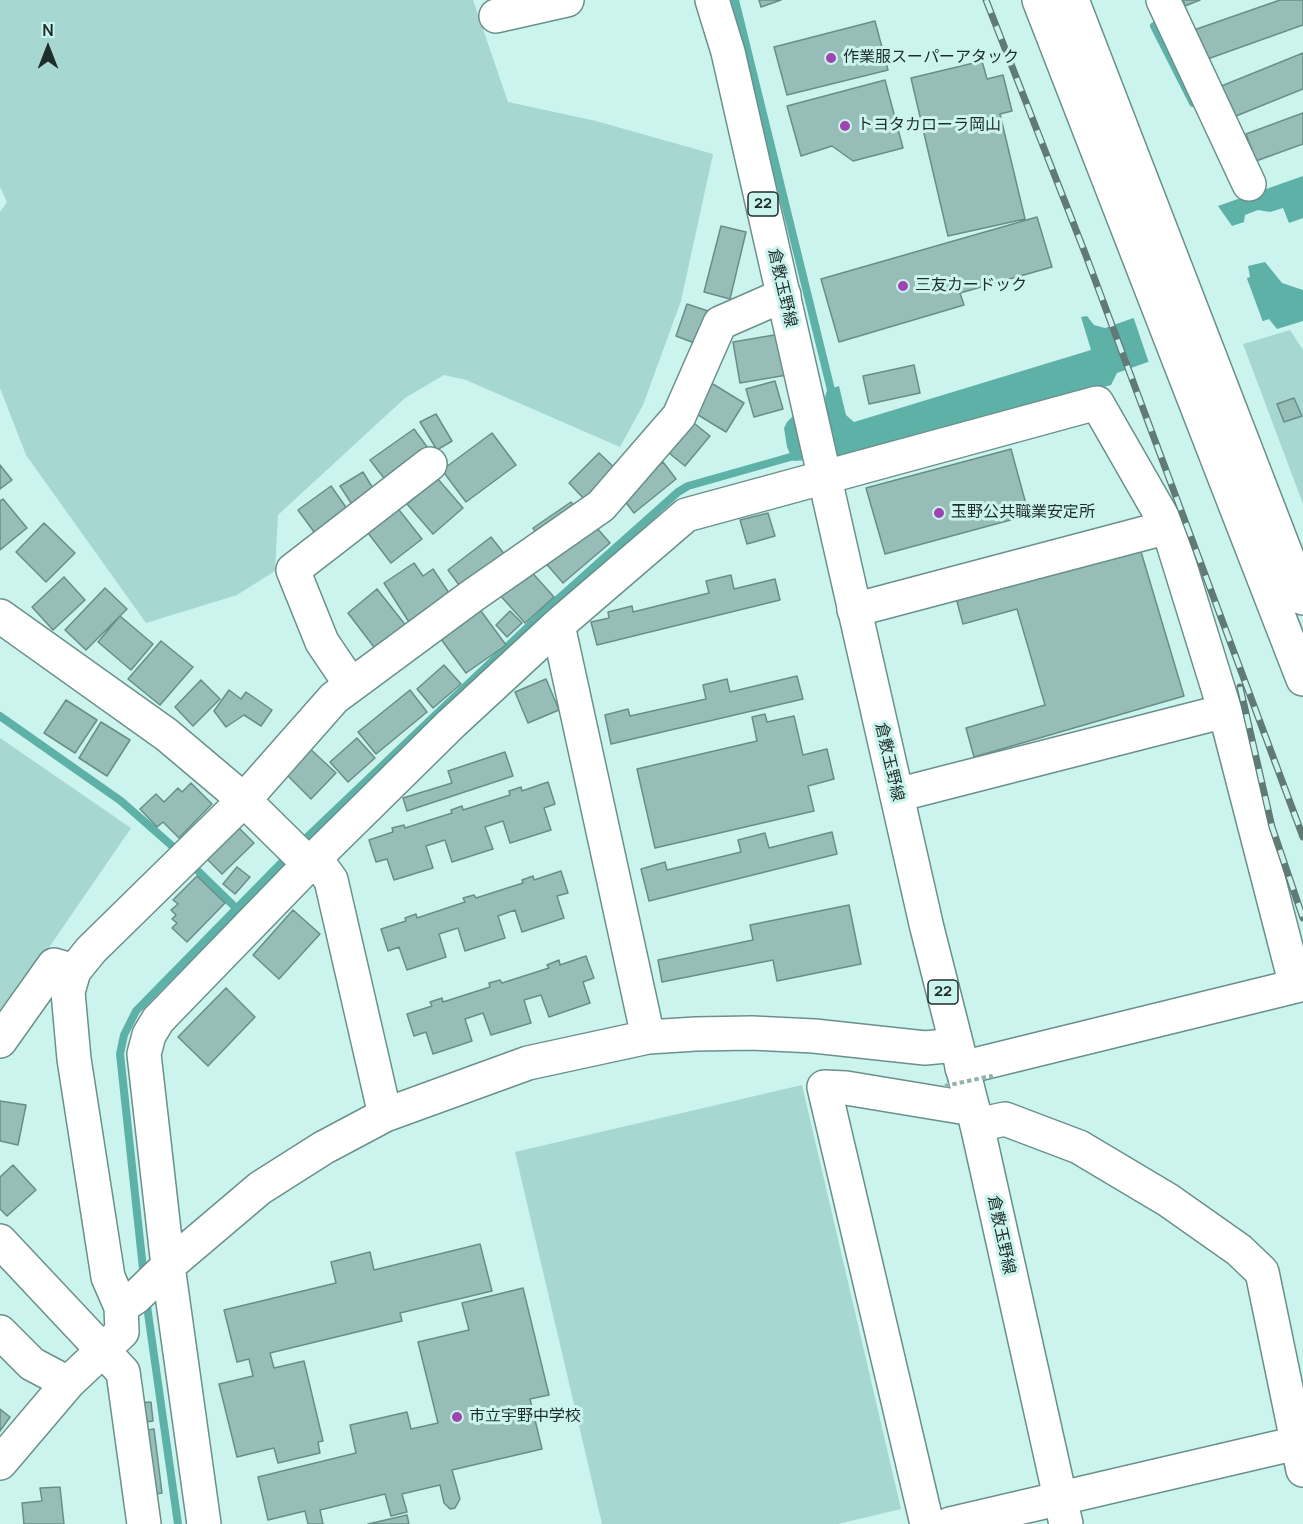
<!DOCTYPE html>
<html>
<head>
<meta charset="utf-8">
<style>
	body { margin:0 }
	#map { position:relative; width:1303px; height:1524px; overflow:hidden; background:#ccf4ee; font-family:Manrope,sans-serif }
	canvas { display:block }
	.north { position:absolute; left:18px; top:18px; width:60px; height:60px; -webkit-text-stroke:4px #ccf4ee; paint-order:stroke; rotate:0deg; font-size:16px; font-weight:700; line-height:24px; text-align:center; color:#1d2d2a }
	.north::after { content:''; display:block; margin:auto; width:21px; height:27px; background:#1d2d2a; clip-path:polygon(50% 0,100% 100%,50% 72%,0 100%) }
</style>
</head>
<body>
<div id="map">
<canvas width="1303" height="1524"></canvas>
<div class="north">N</div>
</div>
<script>
const context = document.querySelector('canvas').getContext('2d');
context.lineJoin = 'round';
function fill(path, color) {
  context.fillStyle = color;
  context.fill(path, 'evenodd');
}
function toPath(rows) {
  const path = new Path2D();
  for (const r of rows) {
    path.moveTo(r[0], r[1]);
    for (let i = 2; i < r.length; i += 2) path.lineTo(r[i], r[i + 1]);
  }
  return path;
}
function trace(path, color, width, dash) {
  context.strokeStyle = color;
  context.lineWidth = width;
  context.lineCap = dash ? 'butt' : 'round';
  context.setLineDash(dash || []);
  context.stroke(path);
}
function drawText(font, color, halo, rows, align = 'center') {
  context.font = font + ' Manrope,"Noto Sans JP",sans-serif';
  context.lineWidth = 6;
  context.setLineDash([]);
  context.textBaseline = 'middle';
  context.strokeStyle = halo;
  context.fillStyle = color;
  for (const [text, x, y, turn = 0] of rows) {
    context.save();
    context.translate(x, y);
    context.rotate((+turn || 0) * Math.PI / 180);
    context.textAlign = isNaN(turn) ? turn : align;
    if (halo) context.strokeText(text, 0, 0);
    context.fillText(text, 0, 0);
    context.restore();
  }
}
fill(toPath([
	[0,0,473,0,508,102,596,121,713,154,681,301,643,405,620,447,466,380,444,375,405,398,278,515,275,571,237,595,146,623,26,455,0,388,0,212,7,202,0,187],
	[1290,330,1303,350,1303,504,1243,344],
	[0,738,131,828,0,1019],
	[802,1085,901,1509,838,1524,602,1524,515,1152]
]), '#a6d7d0');
fill(toPath([
	[1303,176,1303,218,1289,223,1283,208,1270,212,1258,210,1245,215,1244,222,1232,226,1218,206],
	[1265,262,1282,283,1303,290,1303,321,1277,329,1269,319,1117,373,1111,385,864,457,793,461,787,447,784,428,787,422,792,417,826,409,825,397,827,390,839,386,846,415,854,422,1091,350,1081,317,1087,316,1094,325,1105,328,1250,277,1248,266]
]), '#5eb1a7');
fill(toPath([
	[1246,276,1263,322,1149,363,1133,316]
]), '#ccf4ee');
trace(toPath([
	[735,0,833,398],
	[1154,26,1193,103],
	[0,716,121,801,179,852],
	[299,845,547,609,678,492,688,486,801,454],
	[194,867,237,909],
	[144,1278,120,1054,124,1035,136,1011,290,854],
	[146,1299,178,1524]
]), '#5eb1a7', 8);
const building = toPath([
	[759,0,781,0,761,7,759,0],
	[1183,0,1200,0,1185,6,1183,0],
	[1280,0,1303,0,1303,25,1202,61,1191,31,1280,0],
	[875,21,888,70,787,95,774,47,875,21],
	[1303,53,1303,89,1231,118,1219,87,1303,53],
	[982,61,987,79,1003,75,1012,111,1000,114,1025,219,948,236,911,78,982,61],
	[885,80,903,148,853,161,832,146,801,156,787,106,885,80],
	[1303,113,1303,144,1256,161,1246,134,1303,113],
	[1037,217,1052,267,960,293,964,305,839,342,821,279,1037,217],
	[721,226,746,232,730,299,704,292,721,226],
	[687,304,714,313,702,346,676,336,687,304],
	[780,334,787,375,740,383,733,342,780,334],
	[914,365,920,393,869,404,863,376,914,365],
	[708,381,744,403,726,432,690,410,708,381],
	[775,381,783,409,754,417,746,389,775,381],
	[1294,398,1302,416,1284,422,1277,404,1294,398],
	[436,414,452,441,437,450,420,422,436,414],
	[689,419,710,436,685,466,664,449,689,419],
	[414,429,433,455,390,486,370,460,414,429],
	[492,433,516,465,466,502,442,470,492,433],
	[1011,449,1029,515,885,554,866,488,1011,449],
	[599,453,618,471,587,502,569,483,599,453],
	[663,462,676,479,634,513,621,496,663,462],
	[0,465,12,480,0,489,0,465],
	[363,472,377,495,355,509,340,486,363,472],
	[437,478,463,508,433,534,407,504,437,478],
	[331,486,350,513,317,536,298,510,331,486],
	[3,499,27,528,0,550,0,501,3,499],
	[571,502,579,514,541,540,533,528,571,502],
	[396,506,422,539,391,563,365,529,396,506],
	[768,513,775,536,747,544,740,520,768,513],
	[590,520,610,543,563,583,543,560,590,520],
	[44,523,75,553,46,582,16,552,44,523],
	[491,537,509,560,465,593,448,570,491,537],
	[1139,545,1184,696,974,757,966,728,1045,705,1017,609,963,624,956,598,1139,545],
	[414,563,423,576,433,569,451,596,409,622,384,583,414,563],
	[527,567,554,597,525,623,498,593,527,567],
	[731,575,734,589,775,579,780,600,597,645,591,622,609,618,608,612,632,606,633,612,709,593,706,581,731,575],
	[64,577,85,600,53,630,32,607,64,577],
	[105,588,127,609,86,650,65,630,105,588],
	[377,589,407,627,377,651,348,613,377,589],
	[478,607,506,645,466,673,438,635,478,607],
	[510,611,522,623,507,637,496,625,510,611],
	[120,616,153,644,131,670,98,642,120,616],
	[161,641,193,667,160,705,128,679,161,641],
	[444,665,461,684,433,708,417,689,444,665],
	[797,676,803,699,611,744,605,715,628,709,630,716,706,699,703,685,727,679,730,692,797,676],
	[546,679,559,710,528,723,515,692,546,679],
	[201,680,220,699,193,726,175,707,201,680],
	[229,690,241,699,246,692,272,710,261,726,244,715,226,727,214,711,229,690],
	[410,690,427,712,376,754,358,732,410,690],
	[66,700,97,720,75,753,44,733,66,700],
	[765,714,767,722,794,716,803,755,827,749,834,779,808,786,814,811,655,848,637,769,757,741,752,717,765,714],
	[101,722,130,740,107,776,79,758,101,722],
	[357,738,375,758,348,782,330,762,357,738],
	[307,746,336,773,311,799,287,775,307,746],
	[505,752,513,776,407,811,403,798,452,783,448,771,505,752],
	[548,782,555,804,544,808,551,830,510,843,503,821,485,827,493,849,452,862,445,840,426,846,433,868,394,880,387,859,376,862,369,840,393,832,392,828,404,825,405,828,452,813,451,810,462,806,463,810,510,795,509,791,521,787,522,791,548,782],
	[191,783,212,804,179,838,163,822,157,827,140,809,156,794,164,802,178,788,182,792,191,783],
	[237,826,254,843,222,874,201,853,237,826],
	[832,832,837,854,649,901,641,869,665,862,667,870,741,852,738,840,765,833,769,848,832,832],
	[237,867,250,877,235,894,223,884,237,867],
	[561,871,568,893,557,896,564,918,522,932,515,910,498,916,505,938,465,951,458,928,439,934,446,957,407,970,399,947,388,951,381,929,406,921,405,918,416,914,417,918,465,902,463,898,474,895,476,898,523,883,522,880,533,876,534,880,561,871],
	[197,876,225,903,187,942,172,928,177,923,172,919,176,915,171,910,178,904,173,900,197,876],
	[849,905,861,964,777,981,773,960,662,982,658,960,753,940,750,925,849,905],
	[293,910,320,934,279,979,253,955,293,910],
	[586,956,594,978,583,982,590,1003,549,1017,541,995,524,1000,531,1023,491,1035,483,1013,465,1019,472,1041,433,1054,426,1032,414,1036,407,1014,432,1006,430,1002,442,998,443,1002,490,987,489,983,500,980,502,983,549,968,547,965,559,960,560,965,586,956],
	[226,988,255,1017,208,1066,178,1037,226,988],
	[0,1101,26,1105,18,1145,0,1141,0,1101],
	[13,1165,36,1190,7,1216,0,1209,0,1177,13,1165],
	[480,1244,492,1291,400,1313,402,1321,270,1353,274,1368,304,1361,323,1441,318,1442,320,1453,278,1463,274,1448,237,1457,219,1384,253,1376,249,1359,237,1362,224,1310,336,1283,331,1262,370,1252,374,1270,480,1244],
	[523,1288,549,1395,530,1399,542,1449,452,1470,460,1499,455,1508,450,1509,444,1503,440,1485,402,1494,407,1512,391,1516,385,1494,320,1510,323,1524,308,1524,305,1511,268,1520,258,1477,356,1453,350,1425,407,1412,411,1429,438,1423,418,1342,469,1330,462,1303,523,1288],
	[151,1402,153,1421,140,1423,138,1403,151,1402],
	[0,1409,10,1417,0,1431,0,1409],
	[154,1429,162,1493,149,1495,141,1431,154,1429],
	[60,1487,64,1524,24,1524,22,1503,42,1501,40,1488,60,1487],
	[407,1515,409,1524,368,1524,407,1515]
]);
fill(building, '#96bdb7');
trace(building, '#698e89', 1.5);
const minor = toPath([
	[1039,0,1303,679],
	[1072,0,1303,598],
	[1163,0,1249,184],
	[496,16,567,0],
	[854,610,1168,527],
	[0,616,167,735,244,800,309,864],
	[558,625,648,1037],
	[351,685,322,642,293,570,430,464],
	[897,795,1225,711],
	[315,858,331,880,385,1115],
	[0,1041,54,965,74,971],
	[977,1125,1005,1119,1079,1147,1168,1200,1239,1250,1262,1272,1303,1470],
	[0,1241,123,1372,144,1524],
	[121,1307,136,1297,168,1266,260,1188,323,1148,385,1115,528,1063,648,1037,696,1034,752,1033,814,1036,925,1048,956,1045],
	[0,1332,32,1364,68,1383],
	[0,1463,68,1383,122,1332,121,1307,108,1277,74,1059,68,992,74,971,91,950,244,800,334,698,472,596,601,506,679,416,720,323,784,295],
	[204,1524,168,1266,144,1054,149,1035,158,1020,315,858,451,724,558,625,686,515,1097,403,1168,527,1225,711,1296,986,962,1068],
	[927,1524,824,1087,846,1088,973,1109],
	[950,1524,1297,1443]
]);
const major = toPath([
	[712,0,728,52,927,928,977,1125,1066,1524]
]);
trace(minor, '#6a908b', 36);
trace(major, '#6a908b', 36);
trace(minor, '#fff', 33);
trace(major, '#fff', 33);
const rail = toPath([
	[986,0,1085,253,1303,837],
	[1240,687,1272,827,1303,918]
]);
trace(rail, '#607a76', 7);
trace(rail, '#ccf4ee', 4.5, [14]);
trace(toPath([
	[945,1086,991,1076,992,1081]
]), '#92b2ad', 4, [4.5, 3]);
for (const [x, y, r, color] of [
	[831,58,6,"#9e45b1"],
	[845,126,6,"#9e45b1"],
	[903,286,6,"#9e45b1"],
	[939,513,6,"#9e45b1"],
	[457,1417,6,"#9e45b1"]
]) {
  const dot = new Path2D();
  dot.arc(x, y, r, 0, 2 * Math.PI);
  context.fillStyle = color;
  context.fill(dot);
  trace(dot, '#ccf4ee', 2);
}
for (const [x, y, w] of [
	[763,204,30],
	[943,992,30]
]) {
  const box = new Path2D();
  box.roundRect(x - w / 2, y - 12, w, 24, 4.5);
  context.fillStyle = '#ccf4ee';
  context.fill(box);
  trace(box, '#1d2d2a', 1.5);
}
drawText('bold 15px', '#1d2d2a', null, [
	["22",763,204],
	["22",943,992]
]);
drawText('16px', '#1d2d2a', '#ccf4ee', [
	["作業服スーパーアタック",843,58],
	["トヨタカローラ岡山",857,126],
	["三友カードック",915,286],
	["玉野公共職業安定所",951,513],
	["市立宇野中学校",469,1417]
], 'left');
drawText('16px', '#1d2d2a', '#ccf4ee', [
	["倉敷玉野線",782,288,77],
	["倉敷玉野線",889,762,77],
	["倉敷玉野線",1001,1235,78]
]);
</script>
</body>
</html>
